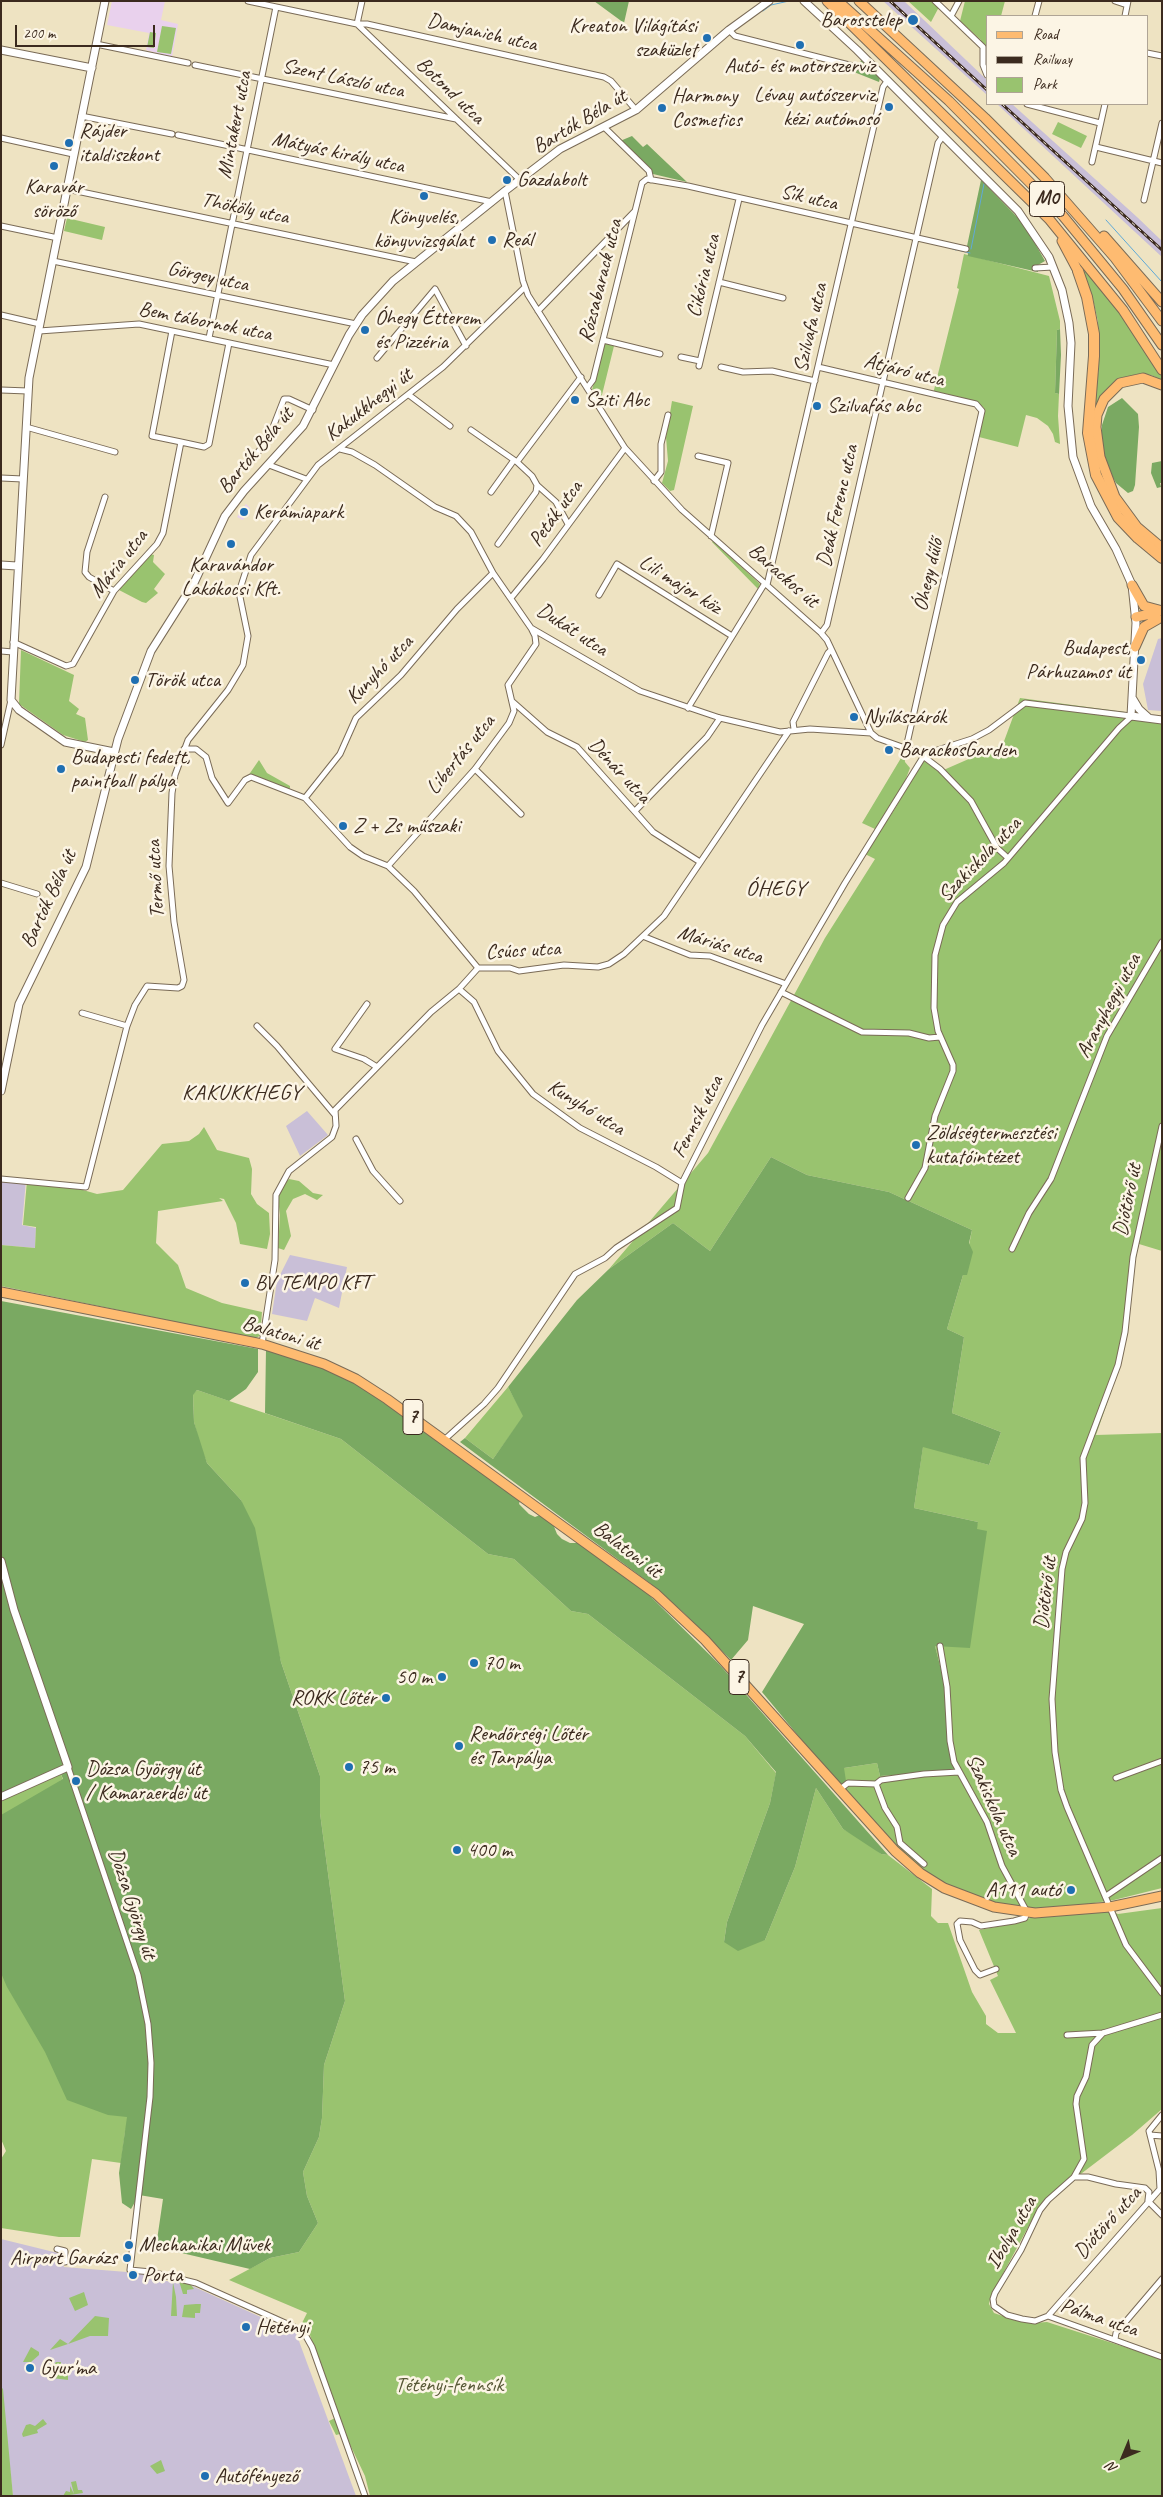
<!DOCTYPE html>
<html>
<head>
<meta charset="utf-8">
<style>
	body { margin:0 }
	#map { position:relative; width:1163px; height:2497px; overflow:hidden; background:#eee3c2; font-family:Caveat,sans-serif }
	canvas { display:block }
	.frame { position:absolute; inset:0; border:2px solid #3b2a1e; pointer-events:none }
	.legend { position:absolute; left:986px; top:15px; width:162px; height:90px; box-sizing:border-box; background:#fcf5e5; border:1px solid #afa495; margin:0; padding:6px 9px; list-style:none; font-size:15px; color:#3b2a1e }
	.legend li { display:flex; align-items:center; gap:10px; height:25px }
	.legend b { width:25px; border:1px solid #afa495 }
	.north { position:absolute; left:1098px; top:2432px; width:50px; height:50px; -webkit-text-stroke:4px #fcf5e5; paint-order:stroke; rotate:225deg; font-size:14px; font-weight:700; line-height:20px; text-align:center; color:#3b2a1e }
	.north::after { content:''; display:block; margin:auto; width:18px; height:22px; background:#3b2a1e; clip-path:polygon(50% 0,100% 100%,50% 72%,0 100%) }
	.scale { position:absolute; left:15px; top:25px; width:140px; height:22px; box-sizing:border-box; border:2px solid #3b2a1e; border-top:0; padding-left:6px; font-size:15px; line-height:18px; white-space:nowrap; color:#3b2a1e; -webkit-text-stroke:4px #fcf5e5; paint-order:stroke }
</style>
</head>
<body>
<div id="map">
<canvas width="1163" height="2497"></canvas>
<div class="frame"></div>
<ul class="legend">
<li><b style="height:6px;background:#febb71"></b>Road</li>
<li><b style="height:6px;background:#3b2a1e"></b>Railway</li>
<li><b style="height:14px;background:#99c36f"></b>Park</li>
</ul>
<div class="north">N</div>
<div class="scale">200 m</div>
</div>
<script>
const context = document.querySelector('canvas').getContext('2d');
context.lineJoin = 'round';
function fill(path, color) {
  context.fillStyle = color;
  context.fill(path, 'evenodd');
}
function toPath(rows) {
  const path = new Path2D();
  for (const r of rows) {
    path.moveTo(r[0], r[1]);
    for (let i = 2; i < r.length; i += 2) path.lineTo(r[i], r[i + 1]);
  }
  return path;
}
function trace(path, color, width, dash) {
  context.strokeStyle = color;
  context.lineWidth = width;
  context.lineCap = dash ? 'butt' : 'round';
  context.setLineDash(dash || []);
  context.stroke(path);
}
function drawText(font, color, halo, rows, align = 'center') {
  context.font = font + ' Caveat,sans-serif';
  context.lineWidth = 5;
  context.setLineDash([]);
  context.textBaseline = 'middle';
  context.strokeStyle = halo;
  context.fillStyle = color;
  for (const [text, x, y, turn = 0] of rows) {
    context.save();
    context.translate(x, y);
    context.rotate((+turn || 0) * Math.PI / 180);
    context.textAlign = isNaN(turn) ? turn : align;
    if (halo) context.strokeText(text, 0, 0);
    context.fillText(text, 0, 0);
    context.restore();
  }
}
fill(toPath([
	[112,1,165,1,161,20,178,24,172,57,146,50,149,33,107,25],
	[246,504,250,508,243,520,237,517]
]), '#e9d1ed');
fill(toPath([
	[883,1,904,1,987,80,987,95],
	[997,104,1012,104,1137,217,1162,241,1162,257],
	[1162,638,1162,711,1148,710,1143,684,1158,639],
	[307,1111,328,1135,300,1156,286,1126],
	[1,1179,26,1180,22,1225,36,1228,35,1248,1,1245],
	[290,1255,347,1267,339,1308,315,1298,307,1321,272,1314,277,1281],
	[1,2239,62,2254,64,2267,127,2272,127,2276,131,2276,132,2273,146,2274,146,2278,173,2282,179,2280,296,2333,356,2496,13,2496,1,2387]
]), '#c9bfd7');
fill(toPath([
	[908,1,932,1,939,7,931,22],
	[965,1,1005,1,1001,16,987,16,987,70,981,40,960,21],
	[162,26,176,28,171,54,157,52],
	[150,32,156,33,154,48,147,47],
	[1058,122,1087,136,1081,148,1052,134],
	[67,218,105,227,102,240,64,231],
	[964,254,1049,276,1060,321,1060,329,1057,330,1055,393,1059,394,1058,416,1060,444,1055,442,1053,434,1048,426,1037,418,1026,415,1018,447,979,437,984,408,978,403,933,394,959,289,957,288],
	[1074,254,1122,315,1162,377,1162,380,1151,375,1137,374,1116,382,1102,395,1094,412,1099,365,1098,322,1093,299,1083,271],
	[604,343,614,346,600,403,592,390],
	[672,401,693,406,674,490,670,491,662,483,668,461,666,437],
	[713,541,760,584,758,589,712,542],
	[150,554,154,555,153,562,165,574,154,589,158,593,146,603,142,602,119,590],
	[21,650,74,675,69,701,79,709,76,714,85,718,88,740,85,742,63,735,19,704],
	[1020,698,1162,717,1162,1251,1139,1244,1130,1286,1120,1366,1096,1435,1162,1433,1162,1888,1114,1900,1061,1908,1031,1910,976,1898,950,1887,930,1876,905,1858,839,1785,844,1768,877,1763,880,1776,955,1771,948,1747,944,1681,935,1646,978,1522,914,1508,923,1446,989,1465,1001,1432,952,1413,964,1337,947,1329,963,1275,972,1230,889,1192,807,1175,771,1157,710,1251,673,1223,609,1269,708,1153,825,938,875,859,865,854,896,807,914,773,923,760,939,772,1003,744],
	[904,753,905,762,910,768,904,784,875,829,862,823],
	[259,760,267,773,290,786,290,789,248,776],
	[204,1127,217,1150,249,1158,252,1169,251,1194,257,1204,269,1213,270,1234,267,1249,240,1244,236,1223,224,1199,219,1198,223,1201,158,1211,156,1243,178,1265,186,1288,222,1303,262,1312,260,1336,255,1338,1,1286,1,1245,35,1248,36,1227,23,1225,27,1181,83,1190,97,1194,123,1190,162,1144,189,1141,199,1134],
	[289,1179,299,1181,313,1193,323,1195,317,1200,305,1194,293,1199,286,1211,291,1236,284,1250,278,1248,280,1215,278,1199,281,1187],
	[508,1387,524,1416,493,1459,465,1438],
	[197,1390,341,1439,488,1554,514,1559,571,1611,588,1614,745,1736,776,1773,770,1803,727,1922,724,1942,765,1940,795,1867,816,1788,843,1829,864,1840,881,1854,888,1855,932,1889,931,1916,938,1923,948,1923,972,1992,986,2016,986,2024,998,2033,1016,2033,990,1980,998,1976,979,1930,1012,1924,1033,1917,1061,1916,1108,1910,1118,1914,1162,1908,1162,2109,1132,2135,1040,2205,991,2296,989,2304,994,2313,1014,2320,1034,2323,1047,2322,1162,2359,1162,2496,370,2496,365,2476,343,2430,310,2335,301,2325,307,2313,229,2280,270,2258,299,2252,318,2223,307,2196,303,2172,319,2137,322,2118,324,2065,345,2001,320,1813,320,1776,281,1662,241,1500,207,1463,200,1445,194,1422,193,1394],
	[61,1774,63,1780,60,1781,148,2068,125,2132,121,2163,92,2159,80,2237,59,2237,1,2228,1,2159,6,2151,1,2139,1,1801],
	[179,2281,191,2285,194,2289,187,2290,187,2294,183,2294],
	[173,2282,176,2297,177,2316,171,2316],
	[84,2292,88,2305,75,2311,69,2298],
	[196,2304,201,2304,200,2313,195,2313,195,2318,182,2317,184,2305],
	[95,2316,109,2318,108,2336,90,2336,68,2344,50,2350,60,2339,68,2344],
	[31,2347,39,2352,39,2355,31,2362,23,2362],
	[56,2362,61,2362,61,2374,68,2375,68,2380,52,2378,51,2368],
	[1,2387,3,2389,13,2496,1,2496],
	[335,2418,340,2434,336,2435,329,2421],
	[43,2419,47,2424,37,2430,38,2433,23,2437,22,2434,26,2425,30,2424,35,2426],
	[161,2460,165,2471,157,2474,150,2466],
	[76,2481,78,2490,82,2490,83,2493,63,2496,66,2491,70,2492,70,2486,74,2494,71,2482]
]), '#99c36f');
fill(toPath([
	[594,1,629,1,624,23],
	[861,60,880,78,879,82,854,72,855,68,859,69],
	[632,136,643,147,647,144,687,182,653,174,620,141],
	[981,180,1020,220,1032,238,1045,261,1038,265,1038,272,968,256,967,246],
	[1060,329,1061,355,1059,394,1055,393,1057,330],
	[1122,398,1138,414,1139,427,1135,485,1133,491,1128,493,1116,483,1110,472,1103,453,1102,440,1102,425,1108,407],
	[1162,461,1162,483,1160,483,1161,487,1157,488,1151,473,1152,463],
	[771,1157,807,1175,889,1192,972,1230,969,1243,973,1252,967,1275,963,1275,947,1329,964,1337,952,1413,1001,1432,989,1465,923,1447,914,1508,978,1522,977,1529,987,1531,970,1648,935,1646,944,1681,948,1747,955,1771,880,1776,877,1763,844,1768,846,1781,839,1785,762,1692,804,1624,753,1606,748,1640,731,1660,684,1613,651,1584,460,1442,465,1438,493,1459,523,1416,508,1387,577,1300,609,1269,673,1223,710,1251],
	[1,1301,258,1349,258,1372,246,1389,229,1401,197,1390,193,1395,194,1422,207,1463,241,1500,255,1528,281,1662,320,1776,320,1813,345,2001,324,2065,322,2118,319,2137,303,2172,307,2196,318,2223,299,2252,270,2258,250,2269,156,2247,163,2199,139,2195,131,2209,122,2203,119,2173,127,2117,108,2115,67,2100,45,2052,7,1987,1,1973,1,1815,63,1779,61,1774,1,1801],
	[266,1349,310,1362,364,1388,520,1500,519,1504,529,1514,535,1517,540,1515,553,1524,557,1534,562,1539,570,1543,579,1543,643,1589,719,1664,888,1855,881,1854,843,1829,816,1788,795,1867,765,1940,738,1951,724,1942,727,1922,770,1803,776,1772,745,1736,588,1614,571,1611,514,1559,488,1554,341,1439,265,1413]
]), '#7aa962');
trace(toPath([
	[763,11,771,5,789,1],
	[1106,220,1162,282],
	[950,248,956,250],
	[971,249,984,184],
	[958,250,970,253]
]), '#5fa9d7', 1);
const minor = toPath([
	[248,1,357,24,367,24,604,77,611,81,636,110],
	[935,1,983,47,983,65,987,75],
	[1115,1,1127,5],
	[951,16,959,1],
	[1035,16,1039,1],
	[1125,16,1128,1],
	[357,24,520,180],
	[357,24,362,1],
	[729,30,735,36,857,67],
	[96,44,188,63],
	[1147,53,1162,56],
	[195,65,456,119],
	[1027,104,1100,123],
	[81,116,172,134],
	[604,127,649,171,651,180],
	[178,135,492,202],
	[1,138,73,154],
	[1096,147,1162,163],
	[1092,162,1105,104],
	[67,189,416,262],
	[505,191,523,281,528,295,625,448,682,510,821,633,827,640,871,733,877,738,919,753,940,769,971,801,997,848,1008,858],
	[1144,200,1162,123],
	[1,226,58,238],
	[53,261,356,324],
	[1035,268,1053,267],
	[719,282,783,298],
	[538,311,635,211],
	[1,315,40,324],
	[39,331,139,324,334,365],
	[172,331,152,436,181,442,204,447,209,444,229,343],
	[209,338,276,7],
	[603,340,660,354],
	[681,357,700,361],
	[377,358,435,289,466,346],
	[699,366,739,199],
	[721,367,743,372,772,371,815,381],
	[818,367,976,404,982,411,906,748],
	[587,388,593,380,642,183,647,179,688,186,966,249],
	[1,390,28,391],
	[409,395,450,426],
	[26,427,115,452],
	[471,430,517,462,532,476,537,485,556,502,568,524],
	[340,449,352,452,375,465,435,507,456,516,471,532,493,573,531,628,640,691,720,718,780,732,810,729,871,733],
	[258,452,268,440,284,399,289,399,313,410],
	[698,456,728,463,711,536],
	[517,462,581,377],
	[269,465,306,479],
	[1,478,23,479],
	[654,481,661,472,661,444,668,415],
	[491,492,514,460],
	[105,497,87,552,85,572,89,577,114,591],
	[498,544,536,492,537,485],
	[767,585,883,87,888,80],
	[599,595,617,564,732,636],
	[511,598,543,559,625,448],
	[821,633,827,625,938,143,943,136],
	[13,642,66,666,73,664,114,591,157,544,163,533,181,442],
	[1,651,13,652],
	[513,702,547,732,577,747,653,832,700,862],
	[688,708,765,583],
	[794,729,793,722,828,653,831,650],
	[1,745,11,700],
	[184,749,196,749,206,757,212,778,228,803,245,780,251,777,305,798],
	[475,769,521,814],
	[635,811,707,737,720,718],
	[388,866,475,769,509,723,514,711,508,685,536,644,535,636,532,630],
	[1,883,37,894],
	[645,937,690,955,710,956,786,984],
	[478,968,414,891,388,866,363,856,350,847,305,798,340,754,356,718,401,675,457,609,493,573],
	[459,989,474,1002,498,1051,533,1094,580,1128,656,1167,682,1183],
	[781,992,862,1032,909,1033,929,1038,940,1037],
	[367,1004,335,1049,364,1059,377,1067],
	[82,1013,127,1026],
	[257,1026,277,1046,335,1115],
	[1162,1126,1133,1257,1125,1332,1118,1365,1083,1458,1085,1503,1082,1519,1066,1552,1062,1569,1052,1699,1055,1752,1061,1790,1067,1807,1126,1945,1162,1993],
	[356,1139,373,1171,400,1201],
	[1,1179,86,1187,127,1026,135,1005,147,986,178,988,182,986,184,980,174,922,169,866,172,793,175,775,188,740,228,690,243,665,248,636,239,592,251,555,318,465,443,367,525,287],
	[908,1198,925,1168,935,1116,953,1071,953,1065,938,1031,934,1008,935,955,943,925,957,902,1004,863,1119,728,1131,717],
	[1012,1249,1029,1213,1051,1179,1107,1036,1162,942],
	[262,1344,275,1260,276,1195,289,1171,332,1137,336,1126,335,1110,431,1012,459,989,478,968,510,968,519,971,564,965,598,967,609,964,624,954,664,916,789,731],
	[444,1440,484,1404,498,1388,575,1274,605,1258,616,1248,677,1208,682,1183,762,1025,845,883,925,754,972,739,989,730,1025,703,1131,716],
	[940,1646,947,1687,950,1741,954,1762,987,1822,1002,1866,1027,1912,1025,1918,1014,1921,981,1926,972,1922,960,1921,957,1924,960,1940,975,1970,980,1975,996,1969],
	[68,1767,138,1975,148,2024,151,2063,150,2097,130,2270,151,2272,196,2283,303,2331,312,2347,365,2496],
	[1116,1778,1162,1761],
	[839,1790,848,1783,876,1784],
	[924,1864,900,1843,897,1827,885,1808,876,1784,881,1780,924,1774,959,1772],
	[1106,1896,1162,1858],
	[1103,2033,1092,2045,1086,2077,1077,2096,1076,2104,1084,2159,1074,2177,1048,2200,1040,2210,1021,2250,995,2293,993,2299,994,2306,1007,2315,1022,2319,1035,2321,1048,2316,1162,2357],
	[1067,2035,1103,2033,1162,2015],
	[1150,2135,1162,2136],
	[1074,2177,1088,2177,1116,2184,1145,2188,1149,2192,1148,2200],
	[1148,2201,1162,2215],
	[57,2249,65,2251,65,2262],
	[1048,2316,1160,2189,1159,2171,1149,2131,1162,2115],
	[1115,2339,1116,2333,1162,2279]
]);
const tertiary = toPath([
	[105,1,29,378,11,700,19,710,65,742,114,752],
	[804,1,857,50,1018,211,1049,257,1062,290,1069,323,1071,343,1068,406,1073,457,1091,506,1116,549,1132,585,1136,623,1131,716,1162,720],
	[1,50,92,68],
	[1,565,17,566],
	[1133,699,1139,709,1149,718],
	[1,1091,19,1004,86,867,118,739,151,651,194,583,225,516,244,491,303,426,349,335,362,315,393,281,505,191,560,149,636,110,729,30,769,1],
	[1,1561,14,1610,68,1767,1,1797]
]);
const primary = toPath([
	[1,1292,262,1344,324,1364,356,1379,387,1399,656,1594,705,1640,895,1851,920,1873,944,1888,994,1907,1035,1913,1110,1907,1162,1896]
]);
const trunk = toPath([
	[827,1,1049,219,1123,310,1162,370],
	[838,1,949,101,1063,216,1123,289,1162,345],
	[859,1,985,118,1045,178,1115,258,1162,321],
	[1104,236,1162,302],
	[1062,241,1078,271],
	[1162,385,1143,378,1120,383,1104,399,1097,415,1096,427,1100,457,1115,497,1137,527,1162,548],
	[1132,585,1144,606,1162,611],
	[1136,617,1155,613],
	[1135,647,1144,627,1158,619]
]);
const motorway = toPath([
	[1078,271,1087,297,1094,334,1094,356,1088,433,1096,475,1118,517,1138,538,1162,558]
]);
trace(minor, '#7a6b57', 7);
trace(tertiary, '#7a6b57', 9);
trace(primary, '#7a6b57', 11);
trace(trunk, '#7a6b57', 11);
trace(motorway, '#7a6b57', 12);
trace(minor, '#fff', 5);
trace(tertiary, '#fff', 7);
trace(primary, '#febb71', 9);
trace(trunk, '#febb71', 9);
trace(motorway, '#febb71', 10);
const rail = toPath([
	[890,1,987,90],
	[1002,104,1162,250]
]);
trace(rail, '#3b2a1e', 3);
trace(rail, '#fcf5e5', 1, [4]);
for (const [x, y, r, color] of [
	[913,20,6,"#1f6fb2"],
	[707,38,5,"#1f6fb2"],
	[800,45,5,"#1f6fb2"],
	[889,107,5,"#1f6fb2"],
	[662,108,5,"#1f6fb2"],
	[69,143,5,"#1f6fb2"],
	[54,166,5,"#1f6fb2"],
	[507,180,5,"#1f6fb2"],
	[424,196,5,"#1f6fb2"],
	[492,240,5,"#1f6fb2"],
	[365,330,5,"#1f6fb2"],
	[575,400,5,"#1f6fb2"],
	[817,406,5,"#1f6fb2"],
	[244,512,5,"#1f6fb2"],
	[231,544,5,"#1f6fb2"],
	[1141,660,5,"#1f6fb2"],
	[135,680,5,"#1f6fb2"],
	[854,717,5,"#1f6fb2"],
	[889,750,5,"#1f6fb2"],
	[61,769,5,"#1f6fb2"],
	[343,826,5,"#1f6fb2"],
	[916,1145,5,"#1f6fb2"],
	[245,1283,5,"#1f6fb2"],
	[474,1663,5,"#1f6fb2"],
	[442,1677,5,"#1f6fb2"],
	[386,1698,5,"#1f6fb2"],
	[459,1746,5,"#1f6fb2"],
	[349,1767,5,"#1f6fb2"],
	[76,1781,5,"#1f6fb2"],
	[457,1850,5,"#1f6fb2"],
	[1071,1890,5,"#1f6fb2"],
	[129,2245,5,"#1f6fb2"],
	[127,2258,5,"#1f6fb2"],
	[133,2275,5,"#1f6fb2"],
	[246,2327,5,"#1f6fb2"],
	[30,2368,5,"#1f6fb2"],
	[205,2476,5,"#1f6fb2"]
]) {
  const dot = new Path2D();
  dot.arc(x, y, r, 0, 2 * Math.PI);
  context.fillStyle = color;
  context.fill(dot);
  trace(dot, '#fcf5e5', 2);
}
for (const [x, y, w] of [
	[1047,199,35],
	[413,1417,20],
	[739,1677,20]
]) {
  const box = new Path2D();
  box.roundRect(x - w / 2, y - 17.5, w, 35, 4);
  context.fillStyle = '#fcf5e5';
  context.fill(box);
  trace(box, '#3b2a1e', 1);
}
drawText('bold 20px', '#3b2a1e', null, [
	["M0",1047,199],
	["7",413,1417],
	["7",739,1677]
]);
drawText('21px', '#3b2a1e', '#fcf5e5', [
	["Barosstelep",902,20,"right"],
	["Kreaton Világítási",697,26,"right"],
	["szaküzlet",697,50,"right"],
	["Autó- és motorszerviz",800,66,"center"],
	["Lévay autószerviz,",879,95,"right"],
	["kézi autómosó",879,119,"right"],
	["Harmony",672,96],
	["Cosmetics",672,120],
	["Rájder",79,131],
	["italdiszkont",79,155],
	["Gazdabolt",517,180],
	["Karavár",54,187,"center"],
	["söröző",54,211,"center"],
	["Könyvelés,",424,217,"center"],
	["könyvvizsgálat",424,241,"center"],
	["Reál",502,240],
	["Óhegy Étterem",375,318],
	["és Pizzéria",375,342],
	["Sziti Abc",585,400],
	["Szilvafás abc",827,406],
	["Kerámiapark",254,512],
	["Karavándor",231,565,"center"],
	["Lakókocsi Kft.",231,589,"center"],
	["Budapest,",1131,648,"right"],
	["Párhuzamos út",1131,672,"right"],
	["Török utca",145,680],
	["Nyílászárók",864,717],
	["BarackosGarden",899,750],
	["Budapesti fedett,",71,757],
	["paintball pálya",71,781],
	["Z + Zs műszaki",353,826],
	["Zöldségtermesztési",926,1133],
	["kutatóintézet",926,1157],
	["BV TEMPO KFT",255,1283],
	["70 m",484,1663],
	["50 m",432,1677,"right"],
	["ROKK Lőtér",376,1698,"right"],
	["Rendőrségi Lőtér",469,1734],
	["és Tanpálya",469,1758],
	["75 m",359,1767],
	["Dózsa György út",86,1769],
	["/ Kamaraerdei út",86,1793],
	["400 m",467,1850],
	["A111 autó",1061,1890,"right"],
	["Mechanikai Művek",139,2245],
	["Airport Garázs",117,2258,"right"],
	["Porta",143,2275],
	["Hetényi",256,2327],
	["Gyur'ma",40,2368],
	["Autófényező",215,2476]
], 'left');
drawText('21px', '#3b2a1e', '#fcf5e5', [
	["Damjanich utca",482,33,13],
	["Szent László utca",343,79,12],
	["Botond utca",450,91,44],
	["Bartók Béla út",580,122,-31],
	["Mintakert utca",235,125,-79],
	["Mátyás király utca",338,153,12],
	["Sík utca",809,198,13],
	["Thököly utca",245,209,12],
	["Cikória utca",704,276,-76],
	["Görgey utca",208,277,12],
	["Rózsabarack utca",601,281,-76],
	["Bem tábornok utca",205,322,11],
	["Szilvafa utca",811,328,-77],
	["Átjáró utca",904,371,14],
	["Kakukkhegyi út",369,405,-38],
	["Bartók Béla út",256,451,-50],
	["Deák Ferenc utca",838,506,-77],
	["Peták utca",556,514,-54],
	["Mária utca",119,564,-52],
	["Óhegy dűlő",929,575,-77],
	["Barackos út",783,576,41],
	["Lili major köz",680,585,32],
	["Dukát utca",572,630,33],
	["Kunyhó utca",380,670,-46],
	["Libertás utca",461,755,-51],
	["Dénár utca",619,771,47],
	["Szakiskola utca",980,860,-46],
	["Termő utca",156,879,-93],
	["Bartók Béla út",49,899,-65],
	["Máriás utca",720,945,17],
	["Csúcs utca",523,951,-3],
	["Aranyhegyi utca",1109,1006,-62],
	["Kunyhó utca",586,1108,32],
	["Fennsík utca",698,1117,-63],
	["Diótörő út",1128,1200,-78],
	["Balatoni út",281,1334,16],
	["Balatoni út",627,1550,37],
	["Diótörő út",1046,1593,-83],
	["Szakiskola utca",993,1805,66],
	["Dózsa György út",132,1904,72],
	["Diótörő utca",1108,2223,-48],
	["Ibolya utca",1012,2233,-60],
	["Pálma utca",1099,2318,19]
]);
drawText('21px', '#575836', '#fcf5e5', [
	["Tétényi-fennsík",449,2385]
]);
context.letterSpacing = '1px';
drawText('22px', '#3b2a1e', '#fcf5e5', [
	["ÓHEGY",776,889],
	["KAKUKKHEGY",242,1093]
]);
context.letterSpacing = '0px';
</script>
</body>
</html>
